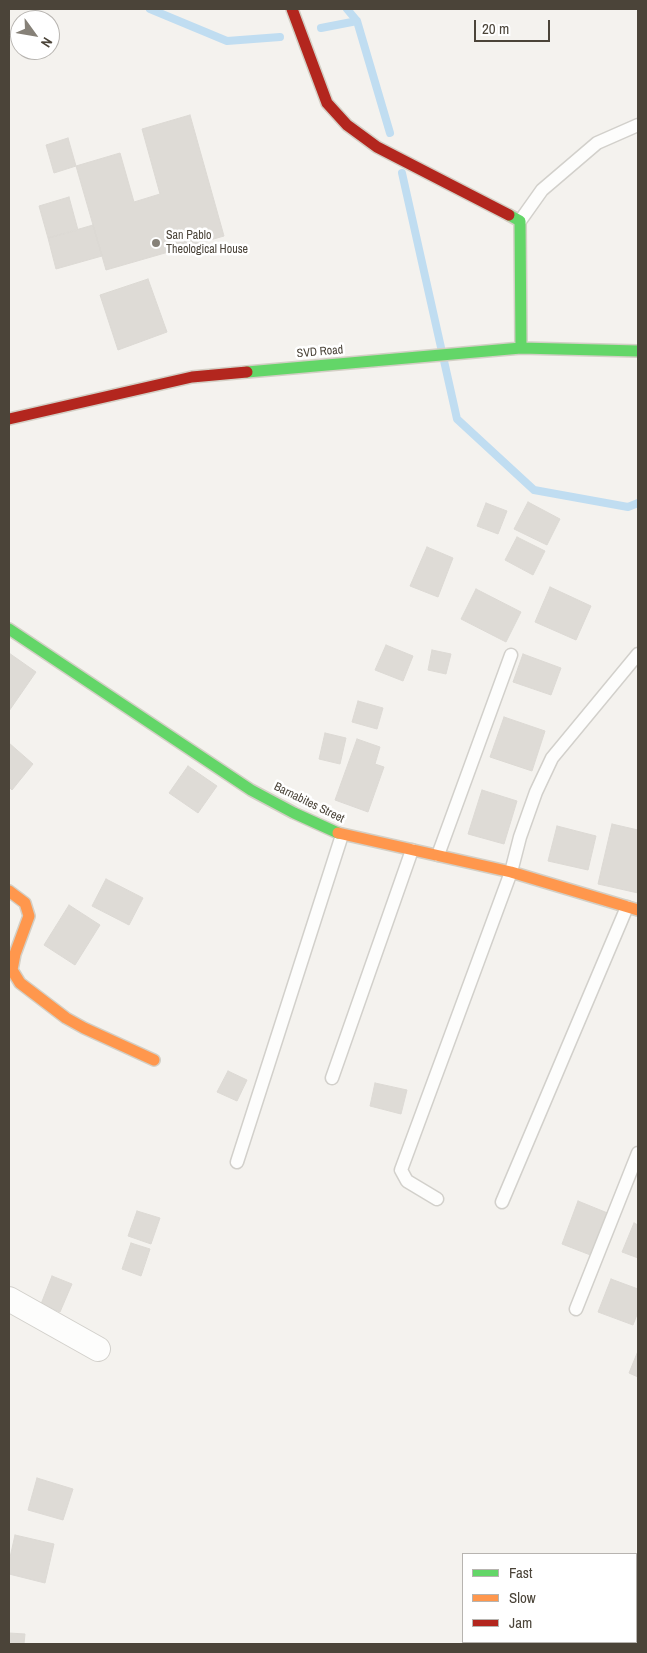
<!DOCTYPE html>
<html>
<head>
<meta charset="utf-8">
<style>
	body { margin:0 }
	#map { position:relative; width:647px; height:1653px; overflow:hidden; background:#f4f2ee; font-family:"Archivo Narrow",sans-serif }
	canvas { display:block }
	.frame { position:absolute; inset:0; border:10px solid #4b4439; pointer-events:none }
	.legend { position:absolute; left:462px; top:1553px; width:175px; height:90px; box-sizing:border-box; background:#fff; border:1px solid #b7b4b0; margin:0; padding:6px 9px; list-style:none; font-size:15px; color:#4b4439 }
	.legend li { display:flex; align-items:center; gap:10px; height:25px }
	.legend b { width:25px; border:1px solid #b7b4b0 }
	.north { position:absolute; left:10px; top:10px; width:50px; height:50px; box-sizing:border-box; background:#fff; border:1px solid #b7b4b0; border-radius:50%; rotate:122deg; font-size:14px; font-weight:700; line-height:20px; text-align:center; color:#4b4439 }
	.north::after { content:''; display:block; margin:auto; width:18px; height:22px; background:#868178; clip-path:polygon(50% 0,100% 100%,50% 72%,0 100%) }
	.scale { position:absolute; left:474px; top:20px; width:76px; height:22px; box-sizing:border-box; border:2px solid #4b4439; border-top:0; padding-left:6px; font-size:15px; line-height:18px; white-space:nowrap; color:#4b4439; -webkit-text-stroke:4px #fff; paint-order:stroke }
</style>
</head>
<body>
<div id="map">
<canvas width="647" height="1653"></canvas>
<div class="frame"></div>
<ul class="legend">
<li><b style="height:6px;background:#63d668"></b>Fast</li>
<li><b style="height:6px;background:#ff974d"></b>Slow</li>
<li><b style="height:6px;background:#b3261e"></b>Jam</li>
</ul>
<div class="north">N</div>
<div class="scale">20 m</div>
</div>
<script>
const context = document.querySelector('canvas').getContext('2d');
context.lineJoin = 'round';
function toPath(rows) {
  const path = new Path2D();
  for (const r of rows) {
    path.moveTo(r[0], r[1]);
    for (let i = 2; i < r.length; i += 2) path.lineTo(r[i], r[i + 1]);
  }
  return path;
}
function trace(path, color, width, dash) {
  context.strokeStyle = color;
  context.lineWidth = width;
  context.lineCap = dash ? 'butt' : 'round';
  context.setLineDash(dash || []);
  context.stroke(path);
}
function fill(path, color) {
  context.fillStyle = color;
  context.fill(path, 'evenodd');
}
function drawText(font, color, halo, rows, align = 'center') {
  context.font = font + ' "Archivo Narrow",sans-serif';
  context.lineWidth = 5;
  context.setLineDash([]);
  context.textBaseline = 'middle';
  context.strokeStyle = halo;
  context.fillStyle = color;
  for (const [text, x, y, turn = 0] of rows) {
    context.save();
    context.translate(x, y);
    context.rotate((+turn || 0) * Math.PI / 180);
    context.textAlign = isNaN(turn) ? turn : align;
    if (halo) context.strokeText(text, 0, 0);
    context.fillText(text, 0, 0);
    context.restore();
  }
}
trace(toPath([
	[150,9,227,41,280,37],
	[347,9,357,21,390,133],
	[321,28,357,21],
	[402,173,457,419,534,490,628,507,638,503]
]), '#c0ddf1', 8);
const building = toPath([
	[190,115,224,236,106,270,76,166,120,153,134,202,160,194,142,129,190,115],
	[68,138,76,166,54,173,46,145,68,138],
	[69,197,78,230,48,238,39,206,69,197],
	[93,225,102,256,56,269,48,238,93,225],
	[148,279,167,332,118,350,100,295,148,279],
	[528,502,560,519,547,545,514,529,528,502],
	[486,503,507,511,498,534,477,526,486,503],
	[517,537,545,551,533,575,505,560,517,537],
	[427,547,453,558,438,597,410,586,427,547],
	[550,587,591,606,576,640,535,622,550,587],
	[476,589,521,612,506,642,461,619,476,589],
	[386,645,413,656,403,681,375,670,386,645],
	[432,650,451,654,446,674,428,670,432,650],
	[9,653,36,672,9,711,9,653],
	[523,654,561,668,551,695,513,682,523,654],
	[358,701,383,708,377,729,352,722,358,701],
	[504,717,545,731,532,771,490,757,504,717],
	[325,733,346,738,340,764,319,759,325,733],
	[357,739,380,747,375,764,384,767,368,812,335,800,357,739],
	[9,743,33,764,12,790,9,787,9,743],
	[188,766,217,786,198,813,169,793,188,766],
	[482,790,517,801,504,844,468,834,482,790],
	[612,824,638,830,638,893,598,884,612,824],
	[557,826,596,836,588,870,548,861,557,826],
	[106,879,143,898,129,925,92,906,106,879],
	[69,905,100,925,75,965,44,945,69,905],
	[228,1071,247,1080,237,1101,217,1092,228,1071],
	[375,1083,407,1090,401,1114,370,1106,375,1083],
	[578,1201,610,1214,593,1256,562,1244,578,1201],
	[137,1211,160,1218,151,1244,128,1236,137,1211],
	[634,1223,638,1225,638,1258,622,1252,634,1223],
	[131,1243,150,1249,141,1276,122,1269,131,1243],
	[52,1276,72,1284,60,1312,41,1304,52,1276],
	[611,1279,638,1289,638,1312,633,1325,598,1312,611,1279],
	[638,1351,638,1377,629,1373,638,1351],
	[37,1478,73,1489,63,1520,28,1510,37,1478],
	[15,1535,54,1544,45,1583,9,1574,9,1562,15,1535],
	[9,1633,25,1634,24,1644,9,1644,9,1633]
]);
fill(building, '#dedbd6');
trace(building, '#dcd9d4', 1);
const lane = toPath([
	[520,221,542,190,597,143,638,125],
	[438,855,511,655],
	[332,1078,412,850],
	[237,1162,342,835],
	[437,1199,407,1181,401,1170,511,872,520,837,536,792,552,758,638,654],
	[502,1202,627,907],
	[576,1309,638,1153]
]);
const street = toPath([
	[9,1299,98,1349]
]);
const fast = toPath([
	[509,215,520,221,521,348],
	[247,372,521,348,638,351],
	[9,629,251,790,294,813,338,833]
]);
const slow = toPath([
	[338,833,511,872,638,910],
	[9,891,25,903,29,916,15,954,12,970,20,983,66,1018,84,1028,154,1060]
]);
const jam = toPath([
	[292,9,327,103,347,125,377,147,509,215],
	[9,419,192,377,247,372]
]);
trace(lane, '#d2d0cb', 15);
trace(street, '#d2d0cb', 26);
trace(fast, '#d3cfc5', 14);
trace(slow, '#d3cfc5', 14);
trace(jam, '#d3cfc5', 14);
trace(lane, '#fdfdfc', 12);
trace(street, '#fdfdfc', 24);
trace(fast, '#63d668', 11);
trace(slow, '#ff974d', 11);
trace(jam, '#b3261e', 11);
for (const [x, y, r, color] of [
	[156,243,5,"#868178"]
]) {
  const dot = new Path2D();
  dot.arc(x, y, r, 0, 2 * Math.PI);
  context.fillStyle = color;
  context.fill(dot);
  trace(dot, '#fff', 2);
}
drawText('12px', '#4b4439', '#fff', [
	["San Pablo",166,236],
	["Theological House",166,250]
], 'left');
drawText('12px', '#4b4439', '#fff', [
	["SVD Road",320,352,-5],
	["Barnabites Street",309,803,26]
]);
</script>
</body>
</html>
